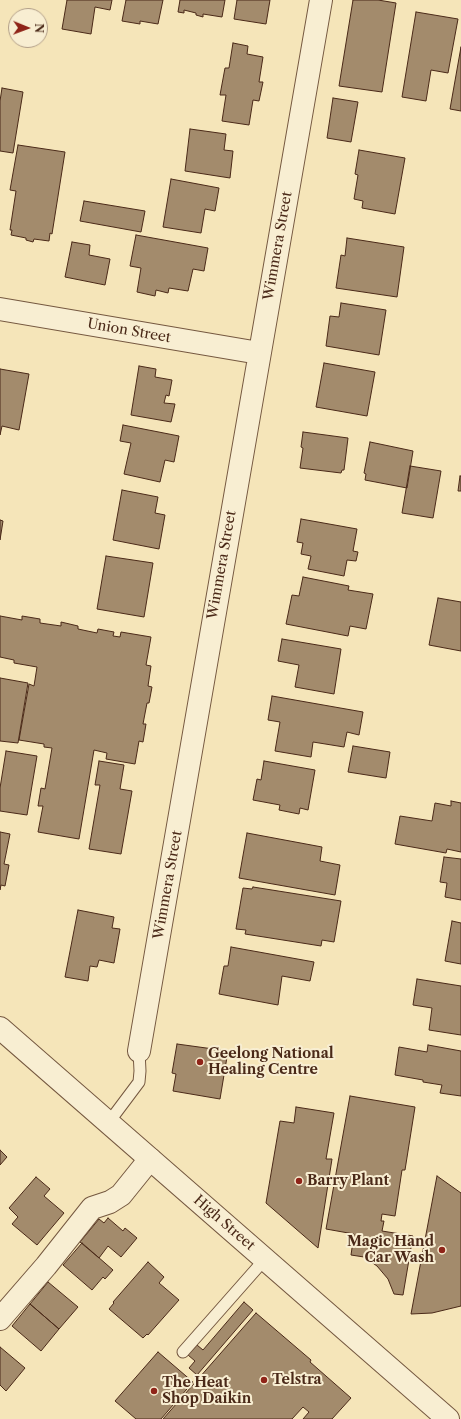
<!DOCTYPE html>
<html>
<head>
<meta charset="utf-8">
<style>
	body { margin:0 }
	#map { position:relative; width:461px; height:1419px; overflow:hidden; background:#f5e5b9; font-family:"Libre Caslon Text",serif }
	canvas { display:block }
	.north { position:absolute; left:8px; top:8px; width:40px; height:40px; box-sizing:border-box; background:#f8eed2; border:1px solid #b29f88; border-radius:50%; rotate:91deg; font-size:11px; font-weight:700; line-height:16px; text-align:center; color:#4a2918 }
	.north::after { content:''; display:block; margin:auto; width:14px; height:18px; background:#8f2418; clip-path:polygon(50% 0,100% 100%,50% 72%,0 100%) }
</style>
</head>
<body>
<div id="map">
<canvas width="461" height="1419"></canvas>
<div class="north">N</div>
</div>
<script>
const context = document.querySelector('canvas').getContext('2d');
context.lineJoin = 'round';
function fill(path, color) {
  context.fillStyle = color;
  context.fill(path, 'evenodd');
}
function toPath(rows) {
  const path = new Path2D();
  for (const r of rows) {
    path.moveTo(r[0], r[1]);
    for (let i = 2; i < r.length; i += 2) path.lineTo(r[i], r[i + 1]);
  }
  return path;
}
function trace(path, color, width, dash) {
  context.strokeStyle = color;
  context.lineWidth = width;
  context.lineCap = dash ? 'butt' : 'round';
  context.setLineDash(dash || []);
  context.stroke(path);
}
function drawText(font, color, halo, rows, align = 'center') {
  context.font = font + ' "Libre Caslon Text",serif';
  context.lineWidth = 4;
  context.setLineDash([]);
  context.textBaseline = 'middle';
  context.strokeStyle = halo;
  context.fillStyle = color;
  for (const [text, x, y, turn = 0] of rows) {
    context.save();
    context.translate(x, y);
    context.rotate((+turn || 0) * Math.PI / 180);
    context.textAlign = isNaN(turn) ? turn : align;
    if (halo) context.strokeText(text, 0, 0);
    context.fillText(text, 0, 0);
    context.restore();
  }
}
const building = toPath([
	[67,0,112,0,110,10,95,7,91,34,62,29,67,0],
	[126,0,163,0,158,24,140,21,140,24,122,21,126,0],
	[180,0,225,0,222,17,203,14,203,17,196,15,196,13,184,10,184,13,178,12,180,0],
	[237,0,270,0,266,24,234,19,237,0],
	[353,0,378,0,396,3,382,92,339,86,353,0],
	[416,12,458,19,448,73,431,70,426,101,402,97,416,12],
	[233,43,248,46,247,54,263,57,259,82,263,82,259,101,253,100,249,125,222,121,226,95,220,95,225,68,229,68,233,43],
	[461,47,461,111,450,109,461,47],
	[2,88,23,92,13,153,0,151,0,101,2,88],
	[333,98,358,102,351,142,327,138,333,98],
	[190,129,226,134,224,150,233,151,230,178,185,171,190,129],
	[18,145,65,152,52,234,50,233,49,241,34,239,33,242,26,240,26,238,11,235,12,230,10,230,16,191,10,190,18,145],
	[359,150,405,158,395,214,362,208,363,201,354,199,358,175,355,174,359,150],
	[171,179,219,188,215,211,205,209,201,233,163,227,171,179],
	[84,201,145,211,141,232,80,221,84,201],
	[136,235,208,248,204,271,193,269,188,291,169,288,168,293,156,290,155,296,137,292,141,268,130,266,136,235],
	[347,238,404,247,397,297,336,288,341,255,345,256,347,238],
	[72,242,90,245,89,255,110,259,105,285,65,277,72,242],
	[341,303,386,310,379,355,326,346,330,316,339,317,341,303],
	[324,363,375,372,367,416,316,407,324,363],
	[139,366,156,369,155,377,172,380,169,396,166,395,164,403,175,404,171,422,131,415,139,366],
	[0,369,29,374,19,430,2,426,0,435,0,369],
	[123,425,179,436,174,462,165,460,160,482,124,474,131,443,120,441,123,425],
	[303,432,348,438,344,470,342,470,341,473,300,468,303,448,301,447,303,432],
	[370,442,413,451,407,488,365,480,366,474,364,473,370,442],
	[410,466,441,471,433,518,402,513,410,466],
	[460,476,461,476,461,491,458,491,460,476],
	[122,490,158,497,155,513,165,515,159,549,113,540,122,490],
	[301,519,357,529,353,551,358,552,356,561,347,560,344,576,308,569,311,556,301,554,303,543,297,542,301,519],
	[0,520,3,521,0,540,0,520],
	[106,556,153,563,144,617,97,609,106,556],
	[303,577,349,586,348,590,373,594,366,629,350,626,348,636,286,624,292,595,299,596,303,577],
	[438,598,461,602,461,651,429,645,438,598],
	[0,616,22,620,22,616,40,619,40,623,61,626,61,622,78,626,78,629,97,633,98,629,114,632,113,636,120,637,121,632,151,637,146,665,151,666,148,686,152,687,149,703,147,703,143,724,146,724,143,742,139,741,135,764,106,759,107,753,94,750,79,839,38,832,43,806,38,806,41,788,45,789,52,748,44,747,44,744,19,740,29,684,34,686,37,667,14,663,14,660,0,657,0,616],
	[282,639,341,649,334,694,295,687,299,665,278,661,282,639],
	[0,678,28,683,18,743,0,741,0,678],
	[272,696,363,712,359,735,347,732,344,747,313,742,311,757,275,751,280,722,268,720,272,696],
	[353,746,390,752,386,778,348,772,353,746],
	[6,751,37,756,27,815,0,811,0,788,6,751],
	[99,761,124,765,120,789,132,791,121,854,89,849,100,785,95,785,99,761],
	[264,761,315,770,308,810,300,808,299,814,279,810,280,805,253,800,257,779,261,780,264,761],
	[451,801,461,803,461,852,447,849,446,853,395,844,400,816,432,821,435,803,451,806,451,801],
	[0,832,10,834,4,864,9,865,5,886,1,885,0,890,0,832],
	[247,833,322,847,320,861,340,865,335,895,239,878,247,833],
	[444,857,461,859,461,900,445,897,447,883,440,882,444,857],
	[253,887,341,901,334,942,322,940,321,946,245,934,246,930,236,929,243,888,252,889,253,887],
	[78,910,114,917,112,928,120,929,114,963,99,960,97,967,90,966,88,981,65,977,78,910],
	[452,921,461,923,461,964,445,961,452,921],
	[231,947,314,962,310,981,282,976,278,1005,219,994,224,966,228,966,231,947],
	[417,979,461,986,461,1035,429,1030,432,1008,413,1005,417,979],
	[177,1044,228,1051,220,1099,173,1091,176,1074,172,1073,177,1044],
	[428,1045,461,1051,461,1096,440,1093,442,1085,423,1082,423,1080,395,1075,399,1047,427,1052,428,1045],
	[350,1096,415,1107,405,1170,402,1170,395,1216,382,1214,381,1221,384,1221,382,1231,413,1236,403,1295,394,1294,388,1279,377,1266,364,1257,351,1255,354,1234,326,1229,350,1096],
	[296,1107,334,1113,326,1159,332,1159,318,1248,266,1203,280,1121,294,1123,296,1107],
	[0,1150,7,1157,0,1165,0,1150],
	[437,1176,461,1193,461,1306,432,1313,411,1314,437,1176],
	[36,1177,50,1189,44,1196,64,1213,37,1245,12,1224,18,1217,9,1208,36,1177],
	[108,1218,123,1231,125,1228,137,1238,121,1257,108,1246,99,1258,80,1242,99,1219,104,1223,108,1218],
	[82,1243,113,1270,105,1279,103,1277,92,1290,63,1265,82,1243],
	[148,1262,164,1277,159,1283,179,1300,148,1335,147,1334,143,1338,109,1309,114,1303,113,1302,148,1262],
	[48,1282,78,1307,59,1329,30,1304,48,1282],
	[244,1302,253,1310,197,1375,189,1368,195,1361,188,1355,197,1345,203,1350,244,1302],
	[30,1304,59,1329,41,1351,12,1326,30,1304],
	[256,1313,311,1360,310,1362,351,1398,332,1419,303,1419,309,1412,303,1407,292,1419,163,1419,256,1313],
	[0,1347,25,1368,6,1391,0,1385,0,1347],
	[158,1352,193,1382,161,1419,136,1419,115,1401,158,1352]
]);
fill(building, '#a38b6c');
trace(building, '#4a2918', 1);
const service = toPath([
	[109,1122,139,1082,140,1071,139,1051],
	[183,1352,265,1259]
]);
const minor = toPath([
	[0,309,259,353],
	[139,1051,321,0],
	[0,1319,46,1266,92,1208,110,1202,121,1195,150,1159]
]);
const tertiary = toPath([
	[0,1028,448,1419]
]);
trace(service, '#755840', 13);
trace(minor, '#755840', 24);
trace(tertiary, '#755840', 24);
trace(service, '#f8eed2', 11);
trace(minor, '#f8eed2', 22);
trace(tertiary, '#f8eed2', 22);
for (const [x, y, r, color] of [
	[200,1062,4,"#8f2418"],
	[299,1181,4,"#8f2418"],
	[442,1250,4,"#8f2418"],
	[264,1380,4,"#8f2418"],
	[154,1391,4,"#8f2418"]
]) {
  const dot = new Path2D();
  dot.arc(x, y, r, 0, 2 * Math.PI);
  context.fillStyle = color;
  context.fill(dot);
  trace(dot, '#f8eed2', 1.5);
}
drawText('14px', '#4a2918', '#f8eed2', [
	["Wimmera Street",278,246,-80],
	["Union Street",129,331,10],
	["Wimmera Street",222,565,-80],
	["Wimmera Street",168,885,-80],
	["High Street",224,1223,41]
]);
drawText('bold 14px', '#4a2918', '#f8eed2', [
	["Geelong National",208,1054],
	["Healing Centre",208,1070],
	["Barry Plant",307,1181],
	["Magic Hand",434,1242,"right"],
	["Car Wash",434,1258,"right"],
	["Telstra",272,1380],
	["The Heat",162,1383],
	["Shop Daikin",162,1399]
], 'left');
</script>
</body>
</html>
